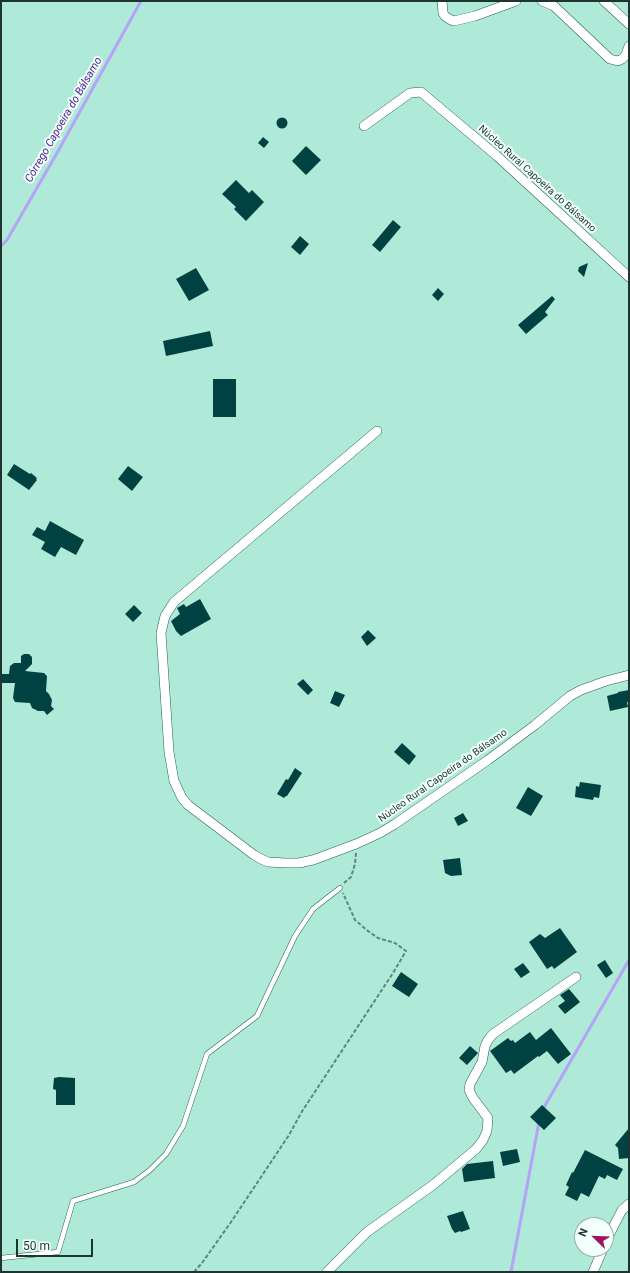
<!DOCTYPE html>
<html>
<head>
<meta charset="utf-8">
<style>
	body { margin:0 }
	#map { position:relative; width:630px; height:1273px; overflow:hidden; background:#aeead7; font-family:Roboto,sans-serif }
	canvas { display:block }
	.frame { position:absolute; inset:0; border:2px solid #1d352e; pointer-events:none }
	.north { position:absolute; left:574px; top:1217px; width:40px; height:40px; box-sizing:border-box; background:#f3fffb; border:1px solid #9daea9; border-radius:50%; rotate:293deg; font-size:11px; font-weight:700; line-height:16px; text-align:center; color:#1d352e }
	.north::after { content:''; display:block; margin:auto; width:14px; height:18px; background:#9d1362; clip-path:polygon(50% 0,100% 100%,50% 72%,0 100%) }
	.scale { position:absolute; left:16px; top:1239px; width:77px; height:18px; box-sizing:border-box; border:2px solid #1d352e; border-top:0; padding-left:5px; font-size:12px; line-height:14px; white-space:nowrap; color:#1d352e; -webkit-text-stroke:3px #f3fffb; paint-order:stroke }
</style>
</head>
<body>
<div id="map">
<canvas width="630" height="1273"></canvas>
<div class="frame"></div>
<div class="north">N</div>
<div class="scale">50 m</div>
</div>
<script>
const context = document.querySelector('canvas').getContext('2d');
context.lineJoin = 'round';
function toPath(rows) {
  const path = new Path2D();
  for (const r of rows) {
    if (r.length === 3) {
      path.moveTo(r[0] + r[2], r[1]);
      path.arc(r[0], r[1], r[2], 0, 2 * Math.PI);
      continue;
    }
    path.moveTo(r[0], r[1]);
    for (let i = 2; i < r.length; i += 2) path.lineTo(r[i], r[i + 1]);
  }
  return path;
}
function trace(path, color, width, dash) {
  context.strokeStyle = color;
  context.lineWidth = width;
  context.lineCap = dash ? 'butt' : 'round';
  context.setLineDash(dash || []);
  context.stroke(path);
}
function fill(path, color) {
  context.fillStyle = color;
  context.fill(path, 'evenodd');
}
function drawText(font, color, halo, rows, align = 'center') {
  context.font = font + ' Roboto,sans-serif';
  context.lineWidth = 4;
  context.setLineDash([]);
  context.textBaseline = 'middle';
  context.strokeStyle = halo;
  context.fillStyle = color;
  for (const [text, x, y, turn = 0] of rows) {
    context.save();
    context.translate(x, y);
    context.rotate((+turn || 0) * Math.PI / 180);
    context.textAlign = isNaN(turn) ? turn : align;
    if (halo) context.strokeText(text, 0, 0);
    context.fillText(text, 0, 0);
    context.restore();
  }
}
trace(toPath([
	[1,246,7,240,57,153,141,1],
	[543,1109,629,960],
	[511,1272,539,1122]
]), '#b5a3f7', 3);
fill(toPath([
	[282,123,5.5],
	[263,137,269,142,264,148,258,143],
	[306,146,321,160,306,175,292,161],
	[236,180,249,193,252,190,264,202,246,221,234,209,236,207,222,194],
	[393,220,401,227,380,252,372,245],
	[300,236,309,244,300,255,291,247],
	[588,263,584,277,578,271,579,267],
	[196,268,209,290,189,301,176,279],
	[438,288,444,294,438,301,432,295],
	[552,296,555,299,545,312,548,315,526,334,518,325],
	[210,331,213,346,166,356,163,341],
	[213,379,236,379,236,417,213,417],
	[14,464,30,474,31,473,37,478,36,479,37,480,29,490,7,475],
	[128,466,143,477,132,491,118,479],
	[50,521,84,540,76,555,61,547,55,557,41,549,45,542,32,535,37,527,45,531],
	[200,599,211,619,181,636,176,631,171,621,180,614,177,608,184,604,186,607],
	[134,605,142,613,133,622,125,614],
	[368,630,376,638,367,646,361,637],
	[24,654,29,654,32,657,32,664,25,671,44,673,47,676,46,691,49,694,52,700,51,706,54,709,47,715,44,711,38,711,32,708,30,703,15,702,13,698,15,683,1,683,1,674,9,674,10,666,14,663,21,663,21,656],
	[303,679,313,690,308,695,297,684],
	[629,690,629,702,627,702,628,707,610,711,607,696,618,693,618,692],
	[335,691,345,695,339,707,330,703],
	[402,743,416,756,409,765,394,752],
	[295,768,302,773,287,796,286,796,284,798,277,794,286,779,288,780],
	[580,782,601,785,599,798,594,797,593,800,575,797,576,786,579,787],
	[528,787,543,796,531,816,516,808],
	[463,813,468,821,458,826,454,818],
	[460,858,462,875,451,876,445,873,443,860],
	[560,928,577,952,554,969,552,966,547,969,529,942,540,934,545,938],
	[605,960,613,973,606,978,597,965],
	[523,963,530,972,521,978,514,969],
	[401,972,418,984,409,997,392,986],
	[569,989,580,1002,565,1014,558,1006,565,1001,560,995],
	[551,1028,571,1054,558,1064,547,1051,539,1057,538,1056,514,1074,511,1070,506,1073,490,1051,508,1038,511,1041,513,1040,515,1043,530,1032,536,1040],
	[470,1046,478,1053,467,1065,459,1058],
	[59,1077,75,1078,75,1105,56,1105,56,1090,53,1089,54,1078],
	[542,1105,556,1118,544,1130,530,1117],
	[629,1128,629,1158,619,1159,618,1148,615,1145],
	[517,1149,520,1162,503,1166,500,1152],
	[585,1150,623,1169,617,1180,607,1175,605,1179,599,1176,589,1197,581,1193,577,1201,565,1195,569,1187,566,1185,572,1172,573,1173],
	[493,1161,495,1178,464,1182,462,1169,467,1164],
	[463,1211,470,1229,461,1232,460,1231,455,1233,452,1229,447,1216]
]), '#004241');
const service = toPath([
	[1,1258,58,1252,73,1201,134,1182,150,1170,166,1154,183,1126,207,1054,257,1016,295,936,313,909,340,888]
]);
const minor = toPath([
	[442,1,443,13,445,16,449,19,454,21,475,16,516,1],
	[542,1,554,6,610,59,618,61,622,59,626,55,629,46],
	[604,1,629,24],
	[364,126,410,93,421,92,497,156,629,277],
	[377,431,174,602,165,616,161,633,169,752,174,781,182,798,188,805,254,855,261,859,268,862,286,863,299,863,313,860,356,844,380,833,395,824,488,760,535,725,570,696,581,690,606,681,629,675],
	[606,1241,622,1210,629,1204],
	[327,1272,367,1232,433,1185,476,1149,483,1140,487,1131,488,1118,473,1098,469,1090,470,1084,482,1062,485,1046,488,1040,493,1034,576,977],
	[593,1272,603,1249]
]);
trace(service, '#266051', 5.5);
trace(minor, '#266051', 10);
trace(toPath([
	[344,883,351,877,355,864,356,853],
	[194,1272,202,1263,231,1222,289,1135,301,1113,393,973,406,951,395,943,378,938,368,931,355,920,343,893]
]), '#5f877b', 2, [4, 2]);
trace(service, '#fff', 4.5);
trace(minor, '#fff', 9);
drawText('10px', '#1d352e', '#f3fffb', [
	["Núcleo Rural Capoeira do Bálsamo",537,179,42],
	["Núcleo Rural Capoeira do Bálsamo",443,776,-35]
]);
drawText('italic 11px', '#4d2099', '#f3fffb', [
	["Córrego Capoeira do Bálsamo",64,120,-60]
]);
</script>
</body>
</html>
